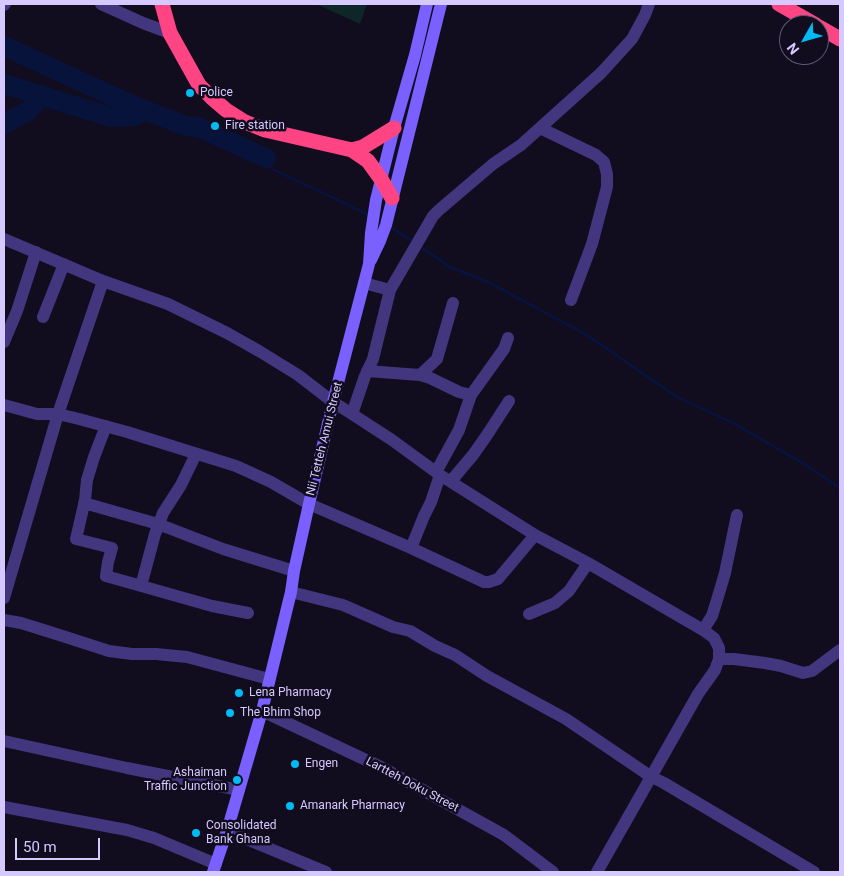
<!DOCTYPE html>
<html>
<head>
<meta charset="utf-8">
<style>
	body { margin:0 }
	#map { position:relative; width:844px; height:876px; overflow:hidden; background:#110c1e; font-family:Roboto,sans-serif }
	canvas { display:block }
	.frame { position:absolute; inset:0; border:5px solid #d6c9ff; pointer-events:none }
	.north { position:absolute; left:779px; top:15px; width:50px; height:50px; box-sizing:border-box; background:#110c1e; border:1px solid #605878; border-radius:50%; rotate:232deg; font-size:14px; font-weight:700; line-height:20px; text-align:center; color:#d6c9ff }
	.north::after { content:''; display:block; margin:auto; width:18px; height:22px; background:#00baf4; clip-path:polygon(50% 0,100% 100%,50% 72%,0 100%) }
	.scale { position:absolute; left:15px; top:838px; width:85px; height:22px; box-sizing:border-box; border:2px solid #d6c9ff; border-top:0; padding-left:6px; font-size:15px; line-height:18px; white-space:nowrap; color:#d6c9ff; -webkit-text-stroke:4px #110c1e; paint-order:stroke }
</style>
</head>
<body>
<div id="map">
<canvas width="844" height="876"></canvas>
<div class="frame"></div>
<div class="north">N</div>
<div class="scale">50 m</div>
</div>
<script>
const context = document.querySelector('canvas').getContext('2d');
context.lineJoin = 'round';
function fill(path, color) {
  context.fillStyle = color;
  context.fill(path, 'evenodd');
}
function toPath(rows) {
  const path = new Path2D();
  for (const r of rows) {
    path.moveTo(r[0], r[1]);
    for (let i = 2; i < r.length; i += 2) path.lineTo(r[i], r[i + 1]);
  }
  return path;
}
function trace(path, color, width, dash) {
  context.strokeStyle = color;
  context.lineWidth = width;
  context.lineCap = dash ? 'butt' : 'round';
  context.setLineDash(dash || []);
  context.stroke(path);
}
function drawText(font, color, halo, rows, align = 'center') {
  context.font = font + ' Roboto,sans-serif';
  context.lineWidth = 5;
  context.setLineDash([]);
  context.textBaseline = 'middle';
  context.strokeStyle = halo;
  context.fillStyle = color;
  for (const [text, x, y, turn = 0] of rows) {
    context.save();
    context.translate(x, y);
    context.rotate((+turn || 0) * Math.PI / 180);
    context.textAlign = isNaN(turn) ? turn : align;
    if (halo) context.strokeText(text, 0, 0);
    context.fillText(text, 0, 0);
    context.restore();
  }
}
fill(toPath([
	[316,4,367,4,360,24]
]), '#0f2628');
trace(toPath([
	[266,158,272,169,338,200,369,215],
	[390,227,414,242],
	[419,246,450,267,488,282,587,335,677,397,735,424,806,465,840,488]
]), '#08133b', 3);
trace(toPath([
	[4,46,132,105,186,126,198,127,266,158],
	[4,84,111,117,134,116,145,110],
	[4,124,28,111,42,96]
]), '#08133b', 20);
trace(toPath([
	[101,4,143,23,170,33],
	[4,5,5,4],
	[540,128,596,155,604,162,607,174,607,187,592,244,571,300],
	[4,239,103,281,168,304,227,333,259,351,298,375,333,402,352,414,392,440,440,475,535,535,588,563,703,630,714,638,719,648,719,659,715,670,698,694,597,872],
	[364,283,390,290,433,216,439,210,493,164,521,145,601,73,632,39,645,15,649,4],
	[43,317,64,264],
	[4,342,17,311,36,252],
	[367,371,420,375,430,378,459,392,471,395],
	[420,375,437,359,453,303],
	[4,405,37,414,58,414,79,419,127,432,236,466,271,482,309,504,411,548,424,516,431,502,440,475],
	[352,414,365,376,373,359,390,290],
	[106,426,94,457,87,480,85,500,76,539,112,548,108,562,106,576,212,606,248,613],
	[436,472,459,430,471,395,504,349,508,338],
	[451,481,473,455,487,435,509,401],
	[84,503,158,524,223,549,294,571],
	[411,548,484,582,489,582,498,579,535,535],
	[141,586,155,534,163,513,181,485,196,454],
	[291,592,343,605,393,627,410,631,435,646,455,655,487,676,566,719,650,776,664,783,814,872],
	[4,598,58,414,103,281],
	[529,614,555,603,569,591,588,563],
	[4,620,21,623,50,632,109,651,132,654,156,654,187,657,269,679],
	[703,630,712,616,717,600,725,573,737,515],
	[719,659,734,659,765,663,781,666,803,673,812,671,840,650],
	[262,711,383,768,504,835,553,872],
	[4,741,127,768,239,790],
	[4,807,127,830,154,838,216,864],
	[227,831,326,872]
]), '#42367e', 12);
trace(toPath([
	[371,260,380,241,386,225,441,4],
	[213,872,227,831,262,711,291,592,294,571,309,504,333,402,369,264,371,233,376,200,394,128,415,55,427,4]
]), '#7960ff', 12);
trace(toPath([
	[162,4,170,33,199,85,212,98,226,110,245,122,265,130,352,150,368,161,381,179,392,198],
	[779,4,816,25],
	[819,27,840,39],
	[352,150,363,147,394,128]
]), '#ff4484', 15);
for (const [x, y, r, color] of [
	[190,93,5,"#00baf4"],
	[215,126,5,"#00baf4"],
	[239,693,5,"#00baf4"],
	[230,713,5,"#00baf4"],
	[295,764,5,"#00baf4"],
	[237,780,5,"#00baf4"],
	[290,806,5,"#00baf4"],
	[196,833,5,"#00baf4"]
]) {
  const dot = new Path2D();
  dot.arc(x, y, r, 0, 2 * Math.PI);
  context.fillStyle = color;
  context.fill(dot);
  trace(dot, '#110c1e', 2);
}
drawText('12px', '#d6c9ff', '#110c1e', [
	["Police",200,93],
	["Fire station",225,126],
	["Lena Pharmacy",249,693],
	["The Bhim Shop",240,713],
	["Engen",305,764],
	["Ashaiman",227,773,"right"],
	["Traffic Junction",227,787,"right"],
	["Amanark Pharmacy",300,806],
	["Consolidated",206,826],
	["Bank Ghana",206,840]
], 'left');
drawText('12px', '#d6c9ff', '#110c1e', [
	["Nii Tetteh Amui Street",325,439,-76],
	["Lartteh Doku Street",412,785,28]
]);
</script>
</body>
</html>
